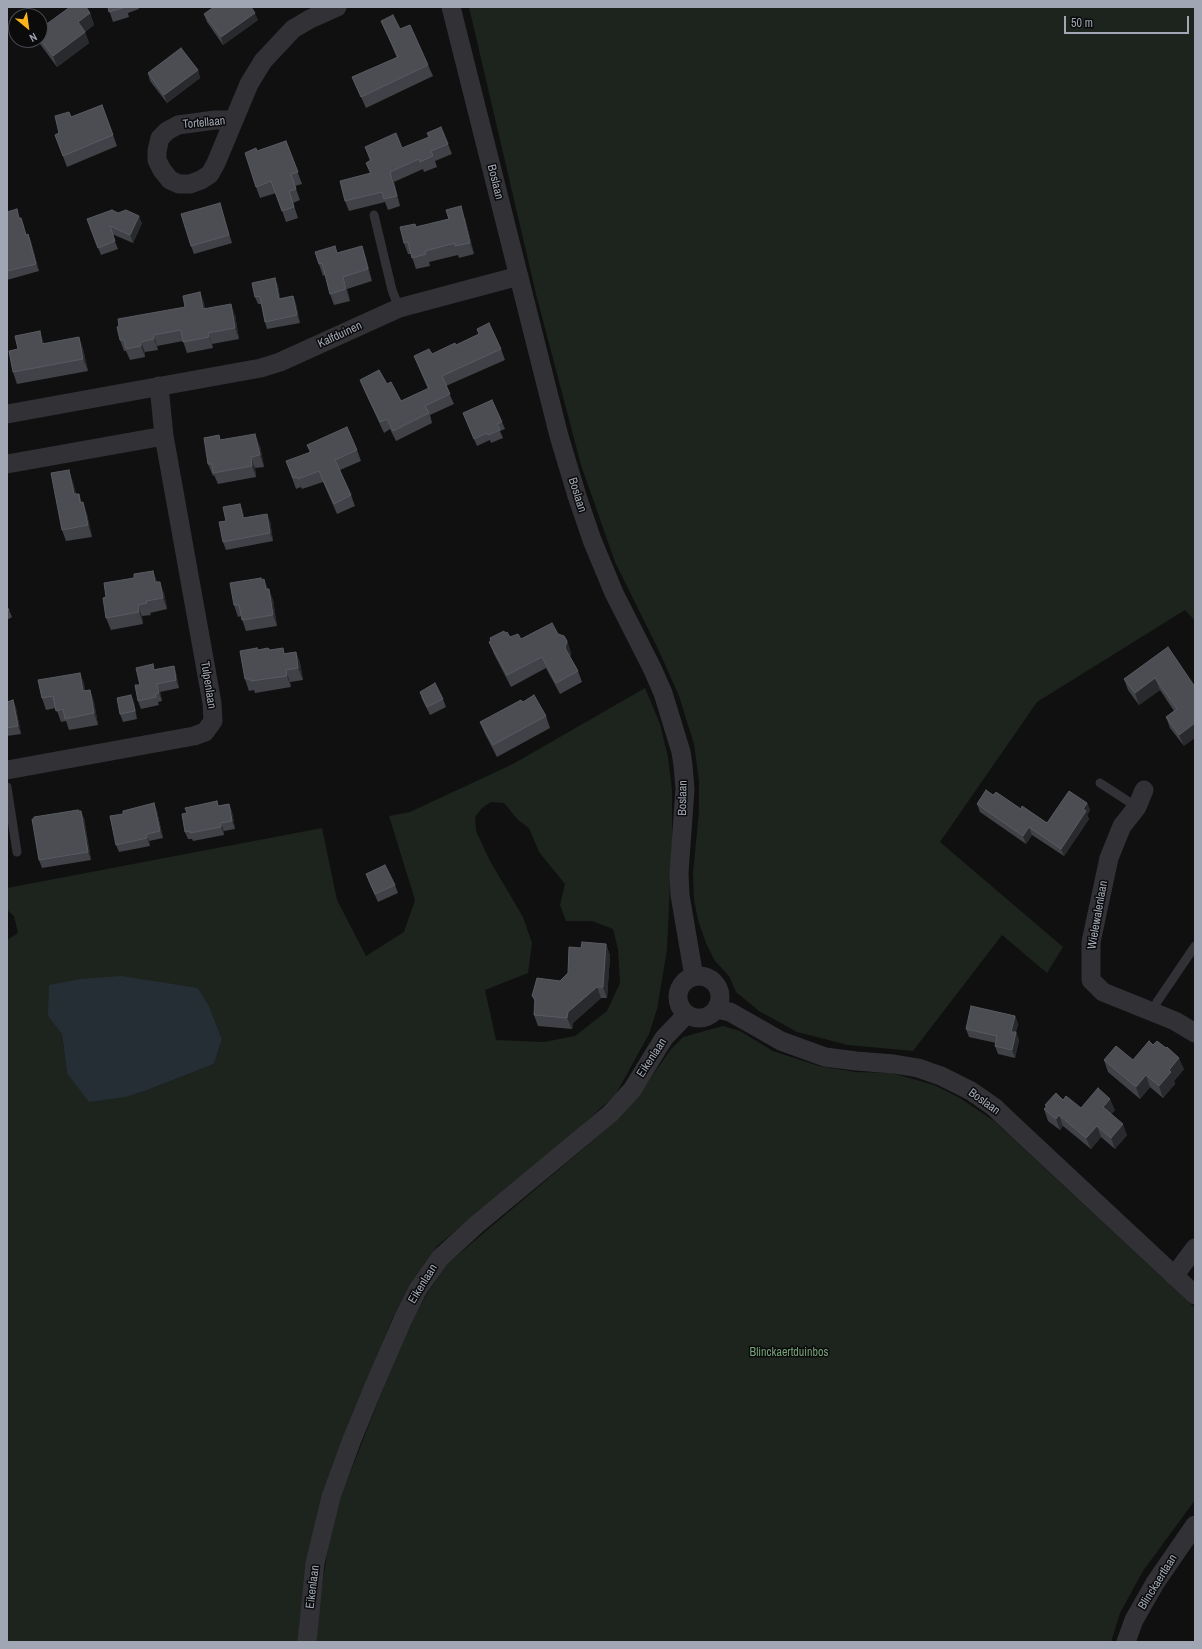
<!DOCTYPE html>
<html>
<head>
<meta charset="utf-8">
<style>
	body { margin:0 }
	#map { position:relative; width:1202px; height:1649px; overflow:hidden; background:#101011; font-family:"Archivo Narrow",sans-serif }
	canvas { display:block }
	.frame { position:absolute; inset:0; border:8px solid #a0a6b3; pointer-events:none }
	.north { position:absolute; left:8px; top:8px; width:40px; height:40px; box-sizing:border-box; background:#0b0b0c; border:1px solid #47494f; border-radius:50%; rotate:151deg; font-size:11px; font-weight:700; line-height:16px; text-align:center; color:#a0a6b3 }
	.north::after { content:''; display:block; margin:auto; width:14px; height:18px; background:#fcb21d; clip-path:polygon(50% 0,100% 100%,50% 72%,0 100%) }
	.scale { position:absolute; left:1064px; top:16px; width:125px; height:18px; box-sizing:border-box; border:2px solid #a0a6b3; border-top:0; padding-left:5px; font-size:12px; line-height:14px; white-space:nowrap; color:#a0a6b3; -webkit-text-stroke:3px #0b0b0c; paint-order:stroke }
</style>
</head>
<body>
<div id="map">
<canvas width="1202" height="1649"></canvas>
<div class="frame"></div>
<div class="north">N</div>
<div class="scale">50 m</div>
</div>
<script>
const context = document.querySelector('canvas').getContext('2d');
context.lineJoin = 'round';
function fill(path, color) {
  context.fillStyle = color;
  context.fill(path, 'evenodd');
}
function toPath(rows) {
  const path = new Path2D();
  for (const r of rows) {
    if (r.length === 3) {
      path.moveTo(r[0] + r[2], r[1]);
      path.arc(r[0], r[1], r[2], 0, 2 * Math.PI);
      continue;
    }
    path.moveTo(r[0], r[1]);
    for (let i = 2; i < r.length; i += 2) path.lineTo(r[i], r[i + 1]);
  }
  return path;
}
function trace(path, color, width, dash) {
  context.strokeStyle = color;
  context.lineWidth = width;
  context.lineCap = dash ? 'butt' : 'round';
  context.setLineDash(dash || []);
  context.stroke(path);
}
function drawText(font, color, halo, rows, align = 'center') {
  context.font = font + ' "Archivo Narrow",sans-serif';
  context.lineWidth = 3;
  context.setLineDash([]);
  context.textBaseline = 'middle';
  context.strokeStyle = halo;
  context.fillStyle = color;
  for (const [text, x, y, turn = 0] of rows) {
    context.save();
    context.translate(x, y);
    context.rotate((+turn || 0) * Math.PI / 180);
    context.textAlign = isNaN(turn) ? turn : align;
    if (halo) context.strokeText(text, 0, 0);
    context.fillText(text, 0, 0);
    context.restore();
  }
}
fill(toPath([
	[469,7,1195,7,1195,621,1185,610,1037,702,940,842,1063,947,1047,973,1002,935,913,1051,848,1045,797,1032,759,1011,736,992,729,976,715,961,706,943,698,920,694,900,693,873,699,811,699,781,694,744,679,696,659,651,615,562,581,465,536,294],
	[645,688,660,724,668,757,672,790,672,843,667,949,657,1009,649,1034,616,1094,575,1132,437,1246,411,1282,392,1319,365,1386,302,1642,7,1642,7,940,18,933,14,916,7,910,7,888,322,828,337,900,366,956,404,932,415,900,389,816,410,812,513,764],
	[491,802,504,803,518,820,529,828,539,852,565,884,560,905,566,921,592,921,613,929,618,949,620,983,607,1011,575,1036,544,1042,496,1040,485,990,528,973,532,943,523,917,490,861,476,831,475,817,482,808],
	[198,988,209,1006,222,1039,214,1064,145,1091,126,1097,67,1073,62,1034],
	[723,1026,740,1031,773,1051,819,1066,856,1072,892,1073,934,1085,960,1098,994,1121,1195,1308,1195,1500,1143,1571,1120,1613,1111,1642,315,1642,319,1605,330,1535,338,1504,383,1389,412,1321,427,1294,447,1264,615,1122,638,1096,671,1049,683,1037]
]), '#1c241d');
fill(toPath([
	[121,976,198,988,209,1006,222,1039,214,1064,145,1091,126,1097,89,1102,67,1073,62,1034,48,1016,49,985,81,979]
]), '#262e35');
trace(toPath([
	[374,215,392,290,399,308],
	[1100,783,1137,807],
	[7,787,17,852],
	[1153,1011,1157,1002,1195,946]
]), '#313136', 9);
trace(toPath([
	[451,7,559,436,577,496,592,540,614,593,652,668,663,693,681,752,683,765,685,789,679,873,680,895,694,977],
	[233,120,215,120,178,125,167,131,160,138,157,151,157,160,162,170,170,180,179,184,190,184,201,180,210,174,216,163,249,84,263,61,293,29,310,19,337,7],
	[7,414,261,368,280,362,399,308,519,276],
	[7,464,164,436,159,386],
	[7,770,194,736,205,732,213,721,212,703,164,436],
	[1144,790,1137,807,1122,826,1109,858,1091,942,1091,980,1103,992,1175,1021,1195,1033],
	[699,997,21],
	[717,1009,730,1012,781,1041,825,1057,856,1061,894,1064,918,1068,941,1076,971,1091,994,1107,1015,1127,1195,1295],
	[1174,1276,1195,1248],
	[307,1642,315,1563,331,1497,351,1442,374,1386,403,1319,418,1289,440,1258,476,1225,610,1114,632,1090,664,1038,686,1015],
	[1126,1642,1134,1620,1155,1583,1195,1525]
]), '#313136', 19);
fill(toPath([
	[108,7,138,7,139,9,128,13,129,17,113,22],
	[90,13,94,25,85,32,89,43,57,67,40,44,38,40,40,40,40,29],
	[204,14,258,20,223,45,207,22],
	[381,21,400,29,428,65,433,76,366,108,357,88,352,77,397,58,386,32],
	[198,70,200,78,167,103,150,81,148,73],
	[102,105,117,146,67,167,55,135,59,133,71,117],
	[286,141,302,184,295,186,300,200,293,203,298,218,286,222,276,193,260,198,256,187,257,151],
	[448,144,452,154,435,161,437,167,424,172,423,169,394,182,400,206,388,210,385,202,349,211,345,201,370,173,366,163,370,161,365,147,402,148],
	[222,211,232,243,194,254,191,246],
	[7,212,20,218,21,218,26,235,28,234,31,242,39,271,7,280],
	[465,218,474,254,459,258,458,255,429,262,430,266,416,269,411,254,408,254,404,243,416,227],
	[87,219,142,223,133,243,112,234,118,249,101,255],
	[362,246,366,258,372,281,347,289,350,301,334,305,330,294,325,275,323,276,319,264,338,253],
	[275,278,278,286,280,299,293,296,296,304,300,323,267,329,265,322,261,304,258,304,255,297],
	[200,292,204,303,205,309,235,315,239,339,212,344,213,348,187,353,183,341,157,346,158,350,145,352,145,357,130,360,126,351,124,351,120,340,185,307],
	[477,329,501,349,505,360,446,386,454,404,430,415,432,423,396,441,390,429,384,433,364,390,360,380,387,384,401,401,428,389,418,366,414,356,432,354,456,345,479,334],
	[79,337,83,349,88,371,17,384,13,372,44,344],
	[463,413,502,422,505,429,500,431,503,438,491,443,490,440,477,446],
	[221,440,260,446,264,467,255,468,256,477,218,484,214,475,213,476,208,464],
	[307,445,357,450,361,461,340,470,351,495,355,506,337,514,323,482,302,489,301,487,296,489,286,461,310,453],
	[73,482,76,494,79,494,82,503,87,514,92,537,66,541,62,530],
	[240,504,243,512,244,518,270,521,273,541,226,550,223,542,226,521],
	[153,571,157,582,164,593,167,609,150,613,151,615,142,616,143,624,111,630,106,618,106,597,134,578],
	[262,580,273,600,277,626,246,631,241,616,238,617,234,605],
	[7,607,9,610,12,617,7,620],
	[505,633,510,637,521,639,558,634,567,641,571,653,570,657,578,671,582,682,560,694,546,668,511,687,494,654,489,642,491,641,490,638],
	[1168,647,1184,746,1170,728,1166,717,1174,711,1160,690,1139,705,1128,690,1124,679],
	[258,650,270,650,285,653,296,652,300,663,303,680,290,682,291,687,255,693,254,690,249,691,245,679],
	[174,666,176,673,179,688,160,692,162,701,158,702,159,705,141,709,138,701,140,685,155,669],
	[80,673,84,684,85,691,90,690,94,702,98,725,69,730,66,721,61,722,56,708,46,710,42,698],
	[420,692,443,699,446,707,430,715,422,699],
	[13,700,16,708,21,734,7,736,7,702],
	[134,702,137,719,123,722,120,714],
	[523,702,546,716,550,728,497,757,485,734,480,722],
	[993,795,1047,823,1087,803,1090,810,1087,815,1089,819,1064,856,1032,835,1026,844,980,812,977,804],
	[217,801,218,806,229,804,232,812,235,829,224,831,224,835,193,841,192,839,188,839,185,832,187,813],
	[154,803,157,811,163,838,149,841,150,846,119,852,116,845,123,814],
	[78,811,84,818,91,860,42,868,39,860],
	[366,874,395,885,398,893,378,902,369,882],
	[606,944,610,956,607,998,601,998,573,1023,572,1029,538,1026,534,1015,535,1002,532,996,560,981,568,973,581,948],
	[1015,1016,1018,1024,1016,1032,1019,1040,1015,1058,998,1054,995,1046,996,1043,969,1037,966,1029],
	[1104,1060,1133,1060,1184,1069,1174,1081,1175,1084,1163,1098,1150,1087,1140,1099,1108,1072],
	[1063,1100,1081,1108,1115,1110,1111,1114,1127,1135,1115,1149,1101,1137,1091,1149,1063,1126,1060,1130,1048,1121,1044,1109,1046,1107,1045,1105]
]), '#414247');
fill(toPath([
	[90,13,94,25,82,34,78,22],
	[255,13,258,20,223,45,221,37],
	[85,32,89,43,57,67,53,56],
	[198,70,200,78,167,103,164,95],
	[390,172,394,182,400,206,397,196],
	[461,206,465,218,474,254,470,243],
	[139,216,142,223,133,243,130,235],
	[21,218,24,225,28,242,26,235],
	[28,234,31,242,39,271,36,264],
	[362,246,366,258,372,281,368,269],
	[343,277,347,289,350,301,346,289],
	[275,278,278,286,282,307,279,299],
	[200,292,204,303,207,320,203,309],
	[293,296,296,304,300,323,297,315],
	[231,304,235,315,239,339,235,328],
	[40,331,44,343,47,356,42,344],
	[208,333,212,344,213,348,209,337],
	[154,335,157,346,158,350,154,339],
	[79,337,83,349,88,371,83,359],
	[141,342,145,352,145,357,141,346],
	[255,434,260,446,264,467,260,455],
	[251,457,255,468,256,477,252,466],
	[69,470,73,482,79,506,74,494],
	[83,502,87,514,92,537,88,525],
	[240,504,243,512,246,526,243,518],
	[267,514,270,521,273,541,270,533],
	[153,571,157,582,155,582],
	[264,579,269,591,266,589],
	[160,582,164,593,167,609,163,598],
	[269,589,273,600,277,626,273,615],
	[138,605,142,616,143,624,139,612],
	[567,641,571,653,569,659,565,648],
	[296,652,300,663,303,680,298,668],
	[174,666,176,673,179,688,176,680],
	[286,670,290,682,291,687,287,676],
	[80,673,84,684,87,702,83,691],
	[1155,678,1160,690,1139,705,1135,693],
	[157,684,160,692,162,701,159,693],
	[90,690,94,702,98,725,94,713],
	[131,695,134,702,137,719],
	[13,700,16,708,21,734,18,726],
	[1195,723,1195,738,1184,746,1179,735],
	[154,803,157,811,163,838,160,831],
	[1087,803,1090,810,1087,815,1089,819,1064,856,1061,849],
	[229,804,232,812,235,829,232,821],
	[81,811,84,818,91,860,88,852],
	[221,823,224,831,224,835,221,827],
	[1029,827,1032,835,1026,844,1023,836],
	[147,834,149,841,150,846,147,838],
	[606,944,610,956,607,998,603,987],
	[597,987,601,998,573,1023,572,1029,567,1018,568,1012],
	[1015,1016,1018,1024,1014,1039,1011,1032],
	[1016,1032,1019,1040,1015,1058,1012,1050],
	[1179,1058,1184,1069,1174,1081,1175,1084,1163,1098,1159,1086,1169,1070],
	[1146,1075,1150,1087,1140,1099,1136,1087],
	[1110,1099,1115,1110,1107,1119,1103,1107],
	[1059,1115,1063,1126,1060,1130,1056,1119],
	[1123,1124,1127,1135,1115,1149,1111,1138],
	[1097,1126,1101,1137,1091,1149,1086,1138]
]), '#292a2d');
const building = toPath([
	[70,7,86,7,90,13,78,22,85,32,53,56,40,39,40,29,70,7],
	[108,7,126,7,109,12,108,7],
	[214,7,251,7,255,13,221,37,204,14,214,7],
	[393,15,400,29,410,25,428,65,361,97,352,77,398,57,381,21,393,15],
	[181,48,198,70,164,95,148,73,181,48],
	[102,105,113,135,63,156,55,135,59,133,55,116,69,112,71,117,102,105],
	[441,127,448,144,431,151,433,156,420,162,419,159,390,172,397,196,384,199,382,192,345,201,340,181,371,173,366,163,371,160,365,147,396,133,402,148,429,137,427,133,441,127],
	[286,141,298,172,291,174,296,189,289,191,294,207,282,211,271,181,256,187,245,153,256,148,257,151,286,141],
	[220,203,229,235,191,246,181,214,220,203],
	[461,206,470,243,455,246,455,243,425,251,426,254,412,258,408,242,404,243,400,227,415,224,416,227,449,219,446,210,461,206],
	[17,209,19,218,21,218,26,235,28,234,36,264,7,271,7,212,17,209],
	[112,210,118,213,126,210,139,216,130,235,110,226,115,241,98,248,87,219,112,210],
	[335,246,337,253,362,246,368,269,343,277,346,289,330,294,322,263,319,264,315,252,335,246],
	[275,278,279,299,293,296,297,315,265,322,260,296,255,297,252,283,275,278],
	[200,292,203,309,231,304,235,328,208,333,209,337,183,342,181,330,154,335,154,339,141,342,141,346,126,349,124,340,120,340,117,327,119,326,118,319,185,307,183,296,200,292],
	[489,323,501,349,442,376,450,394,425,406,429,413,393,431,387,419,380,422,360,380,379,370,387,384,391,382,401,401,429,388,414,356,429,349,432,354,455,343,456,345,479,334,477,329,489,323],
	[40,331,42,344,79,337,83,359,13,372,9,351,18,349,15,336,40,331],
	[492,400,502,422,497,424,500,430,488,435,487,433,474,439,463,413,492,400],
	[347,427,357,450,335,460,351,495,334,504,319,471,298,479,297,477,293,478,286,461,311,452,307,445,347,427],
	[255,434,260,455,251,457,252,466,213,473,212,464,208,464,204,438,219,435,220,440,255,434],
	[69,470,74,494,79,494,80,503,83,502,88,525,62,530,51,473,69,470],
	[240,504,243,518,267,514,270,533,223,542,219,522,226,521,223,507,240,504],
	[153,571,155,582,160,582,163,598,146,601,147,603,138,605,139,612,106,618,103,598,106,597,104,583,134,578,134,574,153,571],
	[261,578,262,580,264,579,266,589,269,589,273,615,242,620,239,605,234,605,230,583,261,578],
	[7,607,9,610,7,612,7,607],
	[552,623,558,634,564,636,567,641,565,648,578,671,556,683,542,657,507,675,489,642,491,641,490,638,504,631,505,633,507,632,510,637,518,634,521,639,552,623],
	[1168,647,1195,687,1195,723,1179,735,1166,717,1177,709,1155,678,1135,693,1124,679,1168,647],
	[257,648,258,650,268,648,270,650,283,648,284,654,296,652,298,668,286,670,287,676,251,681,250,679,245,679,240,651,257,648],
	[153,664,154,670,174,666,176,680,157,684,159,693,155,694,156,697,138,701,135,685,140,685,136,668,153,664],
	[80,673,83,691,90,690,94,713,65,719,63,709,56,711,53,696,42,698,38,680,80,673],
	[435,683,443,699,427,707,420,692,435,683],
	[131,695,135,711,120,714,117,698,131,695],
	[534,695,546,716,493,745,480,722,521,700,523,702,534,695],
	[13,700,18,726,7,728,7,702,13,700],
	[986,790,993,795,996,792,1021,809,1022,806,1047,823,1069,791,1087,803,1083,809,1086,811,1061,849,1029,827,1023,836,977,804,986,790],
	[217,801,218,806,229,804,232,821,221,823,221,827,190,833,190,831,185,832,182,814,187,813,185,808,217,801],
	[154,803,160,831,147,834,147,838,116,845,110,816,123,814,123,811,154,803],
	[78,810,78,811,81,811,88,852,39,860,32,819,34,819,34,817,78,810],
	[385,865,395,885,375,894,366,874,385,865],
	[582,942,606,944,603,987,597,987,568,1012,567,1018,534,1015,535,999,532,996,537,978,560,981,568,973,569,947,581,948,582,942],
	[971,1006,1015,1016,1011,1032,1016,1032,1012,1050,995,1046,997,1036,966,1029,971,1006],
	[1149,1041,1153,1045,1157,1041,1166,1048,1167,1047,1179,1058,1169,1070,1171,1072,1159,1086,1146,1075,1136,1087,1104,1060,1116,1046,1133,1060,1149,1041],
	[1098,1088,1110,1099,1103,1107,1123,1124,1111,1138,1097,1126,1086,1138,1059,1115,1056,1119,1044,1109,1047,1106,1045,1105,1056,1093,1063,1100,1066,1096,1081,1108,1098,1088]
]);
fill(building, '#4b4d53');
trace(building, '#595b62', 1);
drawText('12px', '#a0a6b3', '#0b0b0c', [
	["Tortellaan",204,123,-5],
	["Boslaan",495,182,76],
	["Kalfduinen",340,335,-25],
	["Boslaan",577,495,72],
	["Tulpenlaan",208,685,81],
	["Boslaan",683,798,-89],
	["Wielewalenlaan",1098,915,-80],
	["Eikenlaan",652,1058,-57],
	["Boslaan",984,1102,36],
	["Eikenlaan",423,1284,-58],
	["Blinckaertlaan",1158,1582,-58],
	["Eikenlaan",313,1587,-83]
]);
drawText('12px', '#75a078', '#0b0b0c', [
	["Blinckaertduinbos",789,1353]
]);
</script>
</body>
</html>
